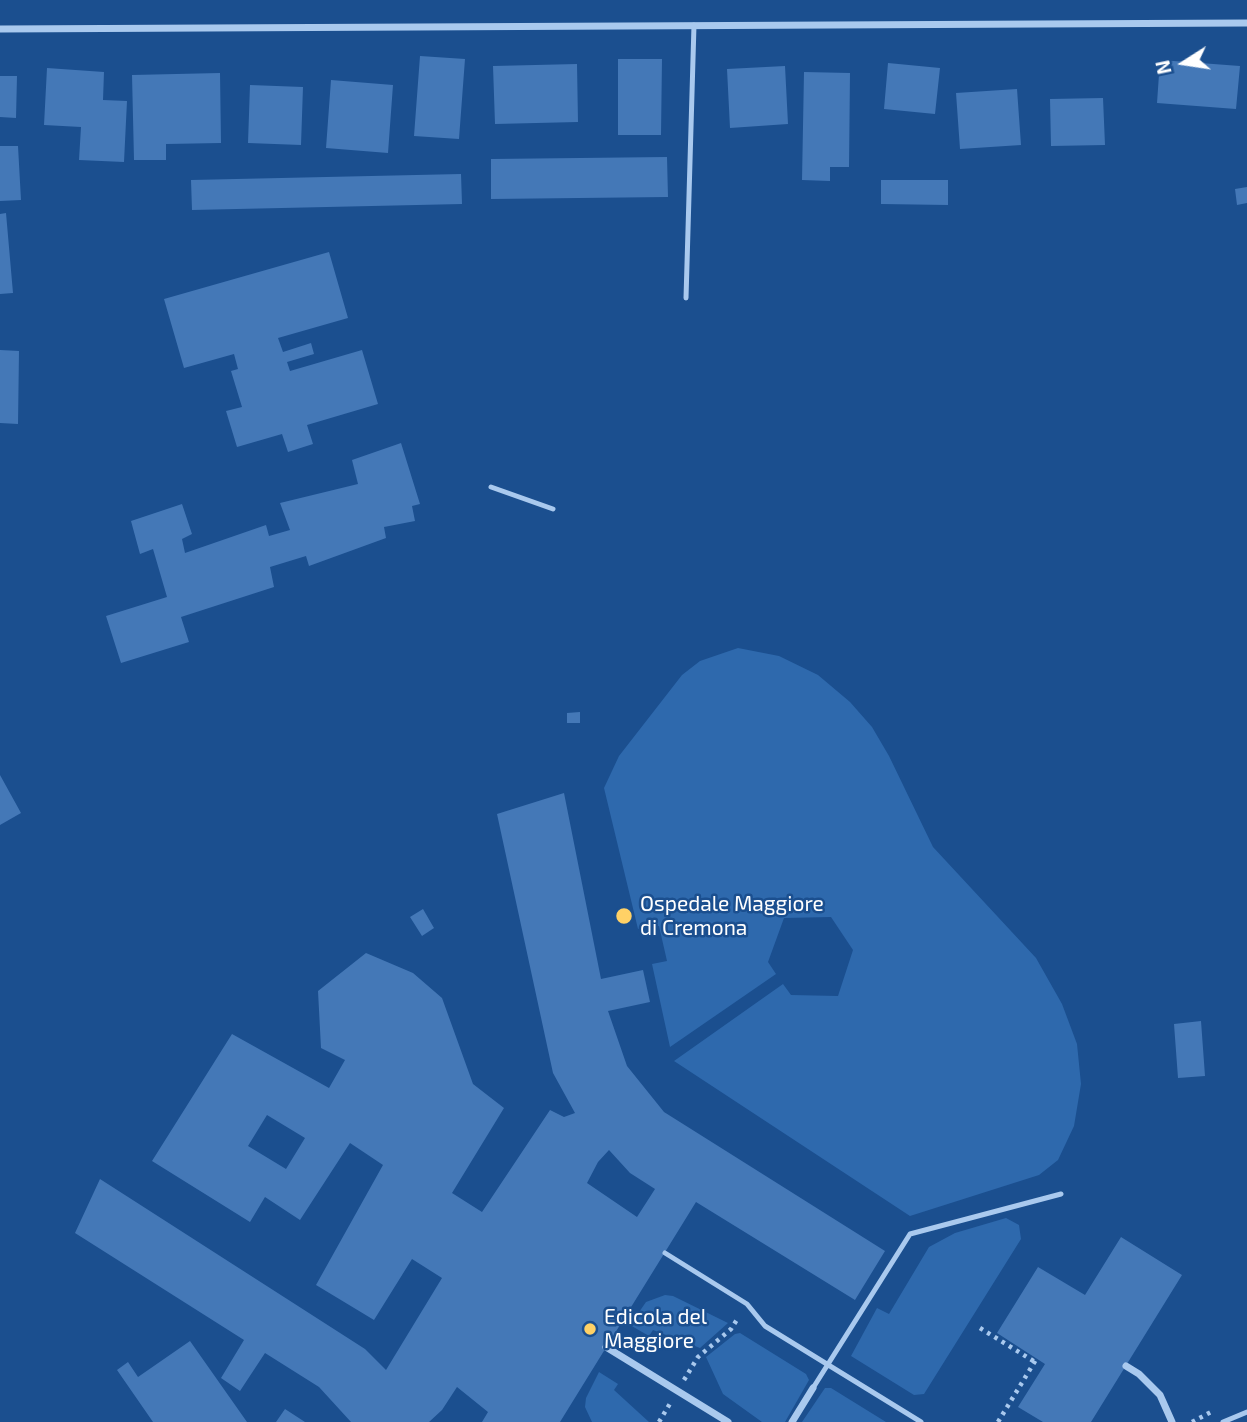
<!DOCTYPE html>
<html>
<head>
<meta charset="utf-8">
<style>
	body { margin:0 }
	#map { position:relative; width:1247px; height:1422px; overflow:hidden; background:#1b4f8f; font-family:"Exo 2",sans-serif }
	canvas { display:block }
	.north { position:absolute; left:1149px; top:28px; width:70px; height:70px; -webkit-text-stroke:5px #1b4f8f; paint-order:stroke; rotate:258deg; font-size:19px; font-weight:700; line-height:28px; text-align:center; color:#fff }
	.north::after { content:''; display:block; margin:auto; width:24px; height:32px; background:#fff; clip-path:polygon(50% 0,100% 100%,50% 72%,0 100%) }
</style>
</head>
<body>
<div id="map">
<canvas width="1247" height="1422"></canvas>
<div class="north">N</div>
</div>
<script>
const context = document.querySelector('canvas').getContext('2d');
context.lineJoin = 'round';
function fill(path, color) {
  context.fillStyle = color;
  context.fill(path, 'evenodd');
}
function toPath(rows) {
  const path = new Path2D();
  for (const r of rows) {
    path.moveTo(r[0], r[1]);
    for (let i = 2; i < r.length; i += 2) path.lineTo(r[i], r[i + 1]);
  }
  return path;
}
function trace(path, color, width, dash) {
  context.strokeStyle = color;
  context.lineWidth = width;
  context.lineCap = dash ? 'butt' : 'round';
  context.setLineDash(dash || []);
  context.stroke(path);
}
function drawText(font, color, halo, rows, align = 'center') {
  context.font = font + ' "Exo 2",sans-serif';
  context.lineWidth = 5;
  context.setLineDash([]);
  context.textBaseline = 'middle';
  context.strokeStyle = halo;
  context.fillStyle = color;
  for (const [text, x, y, turn = 0] of rows) {
    context.save();
    context.translate(x, y);
    context.rotate((+turn || 0) * Math.PI / 180);
    context.textAlign = isNaN(turn) ? turn : align;
    if (halo) context.strokeText(text, 0, 0);
    context.fillText(text, 0, 0);
    context.restore();
  }
}
fill(toPath([
	[738,648,779,656,818,675,850,702,872,727,889,756,933,847,1036,958,1062,1004,1077,1044,1081,1084,1074,1126,1058,1160,1039,1175,910,1216,674,1061,783,984,791,995,838,996,853,950,831,917,784,918,768,962,776,974,670,1047,652,964,667,961,659,926,638,929,604,788,619,756,682,675,700,661],
	[1006,1218,1019,1225,1021,1239,924,1394,914,1395,851,1356,877,1308,889,1314,929,1247,955,1233],
	[665,1295,673,1296,728,1323,700,1348,653,1330,649,1336,630,1325,646,1302],
	[740,1333,806,1374,809,1380,785,1422,762,1422,723,1394,706,1357,735,1334],
	[599,1372,618,1384,614,1390,649,1422,592,1422,585,1407,586,1398],
	[825,1388,831,1388,886,1422,802,1422]
]), '#2e69ad');
fill(toPath([
	[420,56,465,59,459,139,414,136],
	[618,59,662,59,661,135,618,135],
	[1160,60,1240,66,1236,109,1157,103],
	[888,63,940,68,935,114,884,109],
	[577,64,578,122,495,124,493,66],
	[785,66,788,124,730,128,727,69],
	[47,68,104,72,103,100,127,101,124,162,79,160,81,127,44,125],
	[804,72,850,73,849,167,830,167,830,181,802,180],
	[220,73,221,143,166,144,166,160,134,160,132,75],
	[0,76,17,76,16,118,0,117],
	[331,80,393,85,388,153,326,148],
	[250,85,303,87,301,145,248,143],
	[1017,89,1021,145,960,149,956,93],
	[1103,98,1105,145,1051,146,1050,99],
	[0,146,18,146,21,200,0,201],
	[667,157,668,197,491,199,491,159],
	[461,174,462,204,192,210,191,180],
	[881,180,948,180,948,205,881,204],
	[1247,187,1247,203,1237,205,1235,189],
	[6,213,13,293,0,294,0,214],
	[329,252,348,318,278,338,283,352,311,343,314,354,287,362,290,371,362,350,378,404,307,425,313,444,288,452,282,434,237,447,226,411,242,407,231,371,238,369,234,354,184,368,164,299],
	[0,350,19,351,18,424,0,423],
	[401,443,420,504,412,506,415,521,384,527,386,538,309,566,306,556,270,567,274,587,181,617,189,642,121,663,106,616,167,597,153,549,140,554,131,521,182,504,192,534,182,539,185,553,266,525,269,536,290,530,280,503,358,484,352,460],
	[580,712,580,723,567,723,567,713],
	[0,775,21,813,0,825],
	[564,793,601,979,643,970,650,1002,608,1011,627,1066,664,1112,885,1251,855,1300,696,1202,560,1422,482,1422,488,1412,457,1387,442,1410,429,1422,351,1422,319,1387,265,1353,240,1391,221,1378,244,1340,75,1233,100,1179,365,1349,386,1370,442,1278,412,1259,374,1320,316,1285,383,1165,350,1143,300,1220,265,1197,250,1222,152,1161,232,1034,329,1088,345,1060,321,1048,318,991,366,953,413,973,442,998,473,1084,504,1108,452,1193,482,1212,550,1110,564,1117,575,1113,553,1073,497,814],
	[267,1115,305,1138,286,1169,248,1146],
	[609,1150,630,1173,655,1189,637,1217,587,1183,598,1162],
	[423,909,434,928,422,936,410,917],
	[1201,1021,1205,1076,1178,1078,1174,1024],
	[1121,1237,1182,1275,1091,1422,1043,1422,1018,1407,1045,1364,997,1333,1038,1267,1085,1295],
	[190,1341,247,1422,153,1422,117,1370,128,1362,138,1377],
	[285,1409,305,1422,276,1422]
]), '#4478b7');
trace(toPath([
	[980,1328,1035,1362],
	[684,1380,698,1357,731,1329,738,1318],
	[659,1422,671,1402],
	[998,1422,1037,1358],
	[1192,1422,1211,1412]
]), '#a9c9ee', 4.5, [3.5, 5]);
trace(toPath([
	[686,298,694,25],
	[491,487,553,509],
	[665,1253,747,1304,765,1326,921,1422],
	[813,1388,910,1234,1061,1194],
	[1223,1422,1247,1412]
]), '#a9c9ee', 5);
trace(toPath([
	[0,29,1247,23],
	[606,1347,728,1422],
	[1126,1366,1139,1374,1160,1395,1172,1422],
	[792,1422,813,1388]
]), '#a9c9ee', 7);
for (const [x, y, r, color] of [
	[624,916,9,"#ffd166"],
	[590,1329,7,"#ffd166"]
]) {
  const dot = new Path2D();
  dot.arc(x, y, r, 0, 2 * Math.PI);
  context.fillStyle = color;
  context.fill(dot);
  trace(dot, '#1b4f8f', 2.5);
}
drawText('21px', '#fff', '#1b4f8f', [
	["Ospedale Maggiore",640,904],
	["di Cremona",640,928],
	["Edicola del",604,1317],
	["Maggiore",604,1341]
], 'left');
</script>
</body>
</html>
